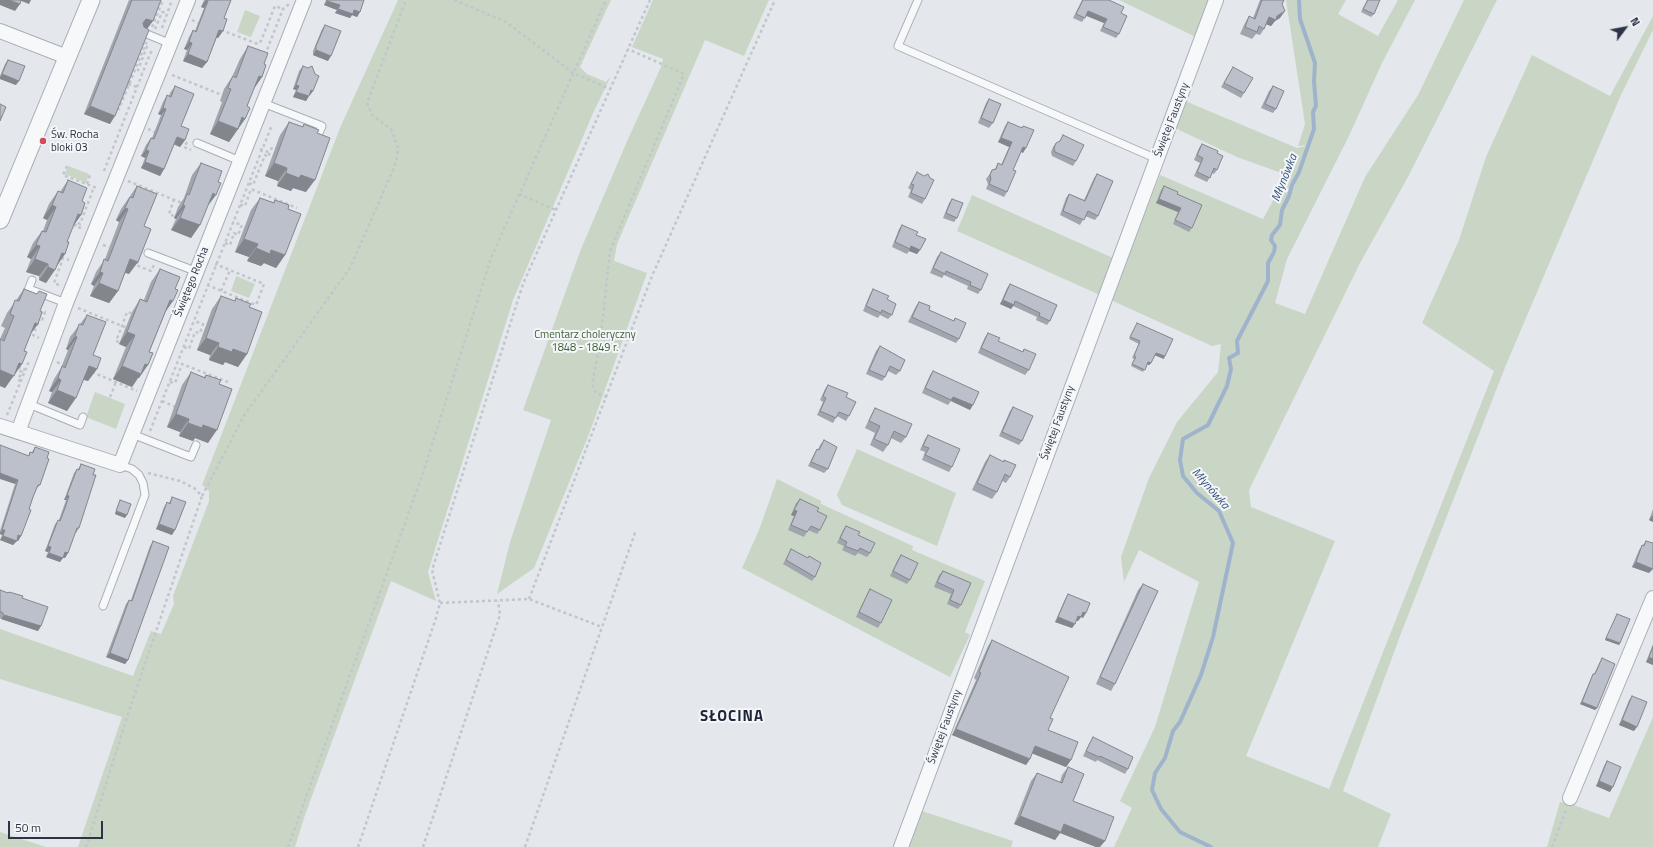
<!DOCTYPE html>
<html>
<head>
<meta charset="utf-8">
<style>
	body { margin:0 }
	#map { position:relative; width:1653px; height:847px; overflow:hidden; background:#e4e7ec; font-family:"Titillium Web",sans-serif }
	canvas { display:block }
	.north { position:absolute; left:1605px; top:8px; width:40px; height:40px; -webkit-text-stroke:3px #f4f6f9; paint-order:stroke; rotate:58deg; font-size:11px; font-weight:700; line-height:16px; text-align:center; color:#2b3445 }
	.north::after { content:''; display:block; margin:auto; width:14px; height:18px; background:#2b3445; clip-path:polygon(50% 0,100% 100%,50% 72%,0 100%) }
	.scale { position:absolute; left:8px; top:821px; width:95px; height:18px; box-sizing:border-box; border:2px solid #2b3445; border-top:0; padding-left:5px; font-size:12px; line-height:14px; white-space:nowrap; color:#2b3445; -webkit-text-stroke:3px #f4f6f9; paint-order:stroke }
</style>
</head>
<body>
<div id="map">
<canvas width="1653" height="847"></canvas>
<div class="north">N</div>
<div class="scale">50 m</div>
</div>
<script>
const context = document.querySelector('canvas').getContext('2d');
context.lineJoin = 'round';
function fill(path, color) {
  context.fillStyle = color;
  context.fill(path, 'evenodd');
}
function toPath(rows) {
  const path = new Path2D();
  for (const r of rows) {
    path.moveTo(r[0], r[1]);
    for (let i = 2; i < r.length; i += 2) path.lineTo(r[i], r[i + 1]);
  }
  return path;
}
function trace(path, color, width, dash) {
  context.strokeStyle = color;
  context.lineWidth = width;
  context.lineCap = dash ? 'butt' : 'round';
  context.setLineDash(dash || []);
  context.stroke(path);
}
function drawText(font, color, halo, rows, align = 'center') {
  context.font = font + ' "Titillium Web",sans-serif';
  context.lineWidth = 4;
  context.setLineDash([]);
  context.textBaseline = 'middle';
  context.strokeStyle = halo;
  context.fillStyle = color;
  for (const [text, x, y, turn = 0] of rows) {
    context.save();
    context.translate(x, y);
    context.rotate((+turn || 0) * Math.PI / 180);
    context.textAlign = isNaN(turn) ? turn : align;
    if (halo) context.strokeText(text, 0, 0);
    context.fillText(text, 0, 0);
    context.restore();
  }
}
fill(toPath([
	[398,0,611,0,580,67,587,74,606,82,611,76,594,111,513,300,428,572,436,601,391,581,305,815,295,847,78,847,122,717,0,679,0,629,133,676,151,631,161,634,174,604,173,596,209,501,209,491,202,485,340,128],
	[653,0,769,0,744,56,705,40,617,244,614,261,647,273,589,434,534,568,497,594,510,542,551,420,523,410,581,249,628,139,661,67,663,59,632,47],
	[1119,0,1211,0,1196,37],
	[1286,0,1346,0,1338,14,1378,36,1398,0,1415,0,1382,63,1349,136,1287,259,1275,303,1305,314,1365,177,1418,95,1464,0,1497,0,1408,177,1360,263,1249,490,1251,507,1335,541,1246,756,1329,789,1494,371,1422,323,1459,240,1486,157,1532,55,1610,96,1653,16,1653,30,1620,97,1506,365,1400,636,1343,791,1391,814,1378,847,1114,847,1132,808,1120,801,1155,727,1199,582,1139,550,1124,582,1121,557,1149,478,1177,422,1218,372,1221,344,1212,346,1113,301,1112,296,1160,175,1263,219,1287,175,1237,157,1179,130,1175,127,1185,101,1297,148,1310,145,1298,146,1305,124],
	[245,10,260,16,251,37,237,32],
	[68,166,89,174,86,183,65,174],
	[972,195,1113,258,1100,295,957,231],
	[236,276,255,284,249,298,231,291],
	[95,392,125,404,116,429,86,417],
	[857,449,956,493,937,546,842,505,837,495],
	[777,479,821,501,821,504,913,546,912,550,985,581,965,632,970,635,950,677,742,568,759,530],
	[1653,717,1653,847,1547,847,1560,802,1571,804,1609,818],
	[922,811,1013,841,1011,847,908,847],
	[0,832,46,847,0,847]
]), '#c9d6c5');
trace(toPath([
	[1211,847,1180,832,1161,809,1152,790,1155,773,1165,758,1173,731,1180,722,1201,675,1213,637,1233,543,1219,511,1197,493,1183,476,1180,460,1183,439,1208,425,1227,386,1231,369,1229,358,1238,353,1237,341,1268,281,1268,263,1274,252,1275,246,1271,240,1272,235,1280,225,1282,210,1289,196,1292,185,1299,172,1314,129,1313,112,1316,106,1314,81,1315,63,1300,19,1299,0]
]), '#9fb4cc', 4);
const service = toPath([
	[918,0,898,46,1157,159],
	[142,32,171,44],
	[263,103,322,126,316,140],
	[197,143,240,161],
	[148,253,195,271],
	[29,289,66,303],
	[27,293,32,280],
	[29,404,80,425,83,417],
	[132,434,191,457,196,445],
	[103,606,145,495,143,483,139,475,132,469,120,465]
]);
const minor = toPath([
	[0,31,67,57],
	[0,426,120,465,304,0],
	[18,432,66,303,188,0],
	[1570,798,1653,598],
	[901,847,1216,0]
]);
const tertiary = toPath([
	[0,220,91,0]
]);
trace(service, '#a9aeb7', 9);
trace(minor, '#a9aeb7', 16);
trace(tertiary, '#a9aeb7', 19);
trace(toPath([
	[454,0,506,22,573,73,610,89],
	[192,20,198,23],
	[152,27,163,0],
	[162,28,172,0],
	[155,29,162,12,166,13],
	[221,30,258,44,261,41,275,6,283,9],
	[265,55,283,9,289,4],
	[172,75,222,95],
	[128,84,137,87],
	[117,108,119,109,146,43,148,44,138,70,142,73],
	[148,129,155,132],
	[187,142,184,147,191,150],
	[260,149,271,153],
	[67,166,63,175,97,188],
	[104,171,150,54,153,49],
	[128,181,182,203],
	[249,183,253,185,265,155,268,157,272,147],
	[87,184,90,175],
	[519,194,556,210],
	[174,199,169,214,174,216],
	[240,205,245,206,251,189,297,208],
	[81,228,75,226,77,222,80,224,94,187],
	[225,243,230,245,234,233,238,235,242,225,233,222],
	[103,245,109,247],
	[138,261,136,265,151,271,154,265],
	[59,285,54,283,63,258,69,260],
	[207,285,256,305,264,284,215,264],
	[221,291,230,270],
	[78,308,127,328],
	[41,314,42,311,45,312,42,320,45,321],
	[38,323,33,335,39,338],
	[119,342,116,341,122,326,127,312,131,313],
	[184,347,189,349,195,332,200,333,203,324,194,321],
	[57,362,63,365],
	[92,372,137,391],
	[21,381,18,380,22,372,18,370,20,367,25,370],
	[170,382,175,383,182,364,228,382],
	[110,397,116,382],
	[607,397,596,393,592,384,600,343,610,251,684,74,628,49],
	[162,401,178,408],
	[7,415,29,361],
	[150,431,272,125],
	[148,473,180,481,194,488,202,496,245,414,350,268,396,163,398,148,391,129,372,115,367,103,406,0],
	[529,599,652,276,775,0],
	[440,603,529,599,602,627],
	[86,847,130,708,202,496],
	[288,847,423,473,491,258,606,0],
	[358,847,435,621,440,603,432,570,523,284,650,0],
	[423,847,500,615,498,601],
	[525,847,636,530],
	[1552,847,1566,810]
]), '#c2c5cb', 2.5, [3, 3]);
trace(service, '#f7f8fa', 7);
trace(minor, '#f7f8fa', 14);
trace(tertiary, '#f7f8fa', 17);
fill(toPath([
	[129,0,161,0,147,29,145,28,110,124,84,114],
	[204,0,231,0,224,18,223,31,218,38,217,37,207,62,202,68,183,61,187,50,184,49,189,37,193,30,195,31,204,8,201,7],
	[326,0,364,0,360,12,357,17,352,15,350,18,335,13,337,10,324,5],
	[1082,0,1109,0,1121,13,1119,34,1116,38,1100,31,1104,23,1086,16,1082,22,1073,18],
	[1260,0,1284,0,1282,4,1280,18,1275,21,1271,26,1266,24,1264,29,1260,35,1256,34,1252,39,1240,34,1245,23,1249,16,1253,18],
	[1367,0,1380,0,1374,14,1371,17,1361,12],
	[325,25,328,61,313,55,313,51,322,29],
	[248,46,264,64,262,77,254,88,247,106,245,119,229,142,210,134,222,102,220,101,224,89,232,77,240,59],
	[8,60,16,85,0,79,0,76,5,64],
	[303,66,313,91,310,95,309,95,306,101,293,97,296,90,293,89,299,71],
	[1233,67,1244,93,1241,98,1221,87],
	[175,86,181,126,185,140,180,147,174,144,164,169,160,176,141,168,145,158,141,156,146,145,151,138,152,138,161,115,158,114,163,102,167,95,169,96,170,93],
	[1273,86,1276,109,1273,113,1261,108,1269,91],
	[989,99,993,123,989,128,978,123,986,103],
	[289,122,302,127,304,124,317,133,306,192,293,188,291,191,277,186,278,181,265,176,280,135],
	[1008,122,1021,128,1023,126,1023,153,1021,152,1013,170,1007,192,1004,197,986,189,988,184,986,179,989,175,992,170,995,169,998,163,1001,165,1009,147,998,142,1005,126],
	[1063,135,1076,161,1073,166,1052,156,1051,152,1053,147,1056,143,1059,142],
	[1202,144,1217,153,1217,170,1214,174,1212,173,1207,182,1194,176,1200,163,1194,160,1199,148],
	[201,163,207,207,200,225,191,238,171,230,176,219,174,218,178,207,184,198,192,175],
	[917,172,925,199,922,204,908,197,911,190,908,188,914,177],
	[1097,174,1098,216,1095,220,1085,216,1080,225,1060,215,1066,198,1069,194,1084,200,1094,178],
	[68,180,82,201,81,215,73,226,67,242,65,254,58,264,46,283,39,280,39,276,26,272,31,259,27,257,33,243,42,231,43,231,47,220,43,218,49,204,58,191,60,192],
	[137,186,144,226,129,274,125,273,118,291,109,303,90,296,94,286,91,284,96,272,105,259,119,222,116,220,121,209],
	[1164,186,1177,194,1192,228,1189,232,1173,224,1178,212,1156,203,1161,190],
	[260,198,273,202,275,200,288,209,285,255,276,268,264,263,261,266,247,261,249,257,235,252,251,210],
	[952,199,957,218,954,222,943,218,949,203],
	[902,225,920,250,917,254,909,251,907,254,892,247,899,229],
	[941,252,981,290,978,294,967,289,968,286,944,275,942,278,930,273,937,257],
	[160,269,165,313,139,378,138,378,132,387,113,379,126,347,119,344,132,312,140,299,144,300,151,282],
	[1010,284,1050,321,1047,325,1036,320,1037,317,1013,306,1011,309,1000,304,1007,288],
	[24,289,40,311,38,324,31,333,24,351,22,364,5,388,0,386,0,339,5,328,1,326,7,313],
	[873,289,887,299,892,315,888,319,880,315,878,318,863,311,870,294],
	[221,296,234,301,236,298,249,307,247,354,238,367,225,362,223,365,209,360,210,355,197,350,212,309],
	[919,302,929,310,953,321,955,318,959,339,956,343,908,322,916,306],
	[87,315,93,355,97,369,88,381,83,380,67,411,48,403,52,392,49,391,54,379,61,368,68,350,66,349,70,337],
	[1137,323,1164,359,1155,355,1151,363,1149,365,1147,364,1143,372,1131,366,1134,359,1132,358,1139,344,1129,339],
	[988,333,998,341,1022,352,1024,349,1029,370,1025,375,978,353,985,337],
	[880,346,900,371,896,375,888,371,885,377,882,381,866,374,876,351],
	[933,371,970,410,951,401,948,405,922,393,930,375],
	[191,372,204,377,206,375,219,384,208,443,195,438,193,441,179,436,180,432,167,427,182,385],
	[828,385,846,397,849,416,846,421,837,416,833,423,817,415,823,402,820,400,825,389],
	[1013,407,1022,441,1019,445,999,436,1010,411],
	[875,408,906,437,901,443,891,438,888,445,883,452,870,445,875,433,865,428,871,415],
	[928,435,952,467,949,472,922,460,925,452,920,450,925,439],
	[824,440,828,469,824,473,808,466,814,454,817,449,818,450,820,445],
	[35,447,47,458,40,485,36,489,29,509,21,536,18,541,17,540,13,545,0,540,2,535,0,534,0,531,15,484,28,456,30,452,32,452],
	[990,455,1003,462,1004,460,1010,477,1006,483,1002,481,997,492,992,499,972,490,985,462],
	[81,464,93,475,79,528,76,533,75,533,68,553,65,558,63,557,60,562,46,557,48,552,45,551,55,524,59,520,66,500,64,500,74,473,77,469,78,469],
	[172,497,172,535,156,529,164,507,167,502,169,503],
	[800,499,817,511,820,530,817,534,808,530,804,537,788,530,794,516,791,515,796,503],
	[120,500,125,518,115,514,119,503],
	[1653,509,1653,522,1649,520],
	[846,526,858,535,870,553,867,557,858,553,855,556,842,550,844,546,837,543,843,530],
	[153,541,128,660,125,664,106,657,126,604,129,600,131,600,150,546],
	[1646,541,1649,573,1632,567,1639,550],
	[791,549,807,558,809,556,815,577,812,581,783,564,789,553],
	[901,555,910,580,907,584,890,576,898,559],
	[943,571,971,583,961,605,958,609,947,604,951,594,934,587,939,575],
	[1143,584,1115,684,1111,691,1096,684,1138,590],
	[870,589,881,623,878,628,856,617,867,594],
	[0,590,8,593,9,592,22,598,41,626,38,631,1,619,0,618],
	[1068,594,1083,618,1081,617,1078,621,1076,621,1072,628,1055,622,1065,599],
	[1617,614,1620,643,1619,645,1605,640],
	[992,640,1050,718,1048,730,1071,760,1066,767,1032,753,1030,759,1026,765,952,735,976,680,974,678,988,646],
	[1653,644,1653,665,1646,662],
	[1602,658,1597,708,1595,710,1580,704,1592,676,1593,674,1594,674],
	[1632,696,1634,731,1619,725,1629,700],
	[1093,737,1128,769,1125,774,1097,760,1096,762,1083,756,1090,742],
	[1607,761,1610,792,1596,786,1604,766],
	[1068,767,1073,801,1100,847,1096,847,1060,833,1055,840,1014,824,1031,781,1037,773,1060,782,1062,775]
]), '#a1a5ae');
fill(toPath([
	[0,0,9,0,20,4,15,11,0,5],
	[19,0,31,0,29,4],
	[206,0,208,1,204,8,201,7],
	[327,1,340,5,337,10,324,5],
	[338,9,354,10,360,12,357,17,352,15,350,18,335,13],
	[1088,11,1107,19,1104,23,1085,15],
	[1285,11,1280,18,1275,21,1271,26,1265,24,1269,17,1277,16],
	[146,19,153,21,147,29,141,27,143,23],
	[219,30,223,31,218,38,215,37],
	[189,42,192,43,187,50,184,49],
	[316,50,331,56,328,61,313,55],
	[188,54,207,62,202,68,183,61],
	[2,74,19,81,16,85,0,79,0,77],
	[259,76,262,77,253,90],
	[296,85,299,86,296,90,293,89],
	[311,90,313,91,310,95,308,95],
	[296,92,309,96,306,101,293,97],
	[90,106,115,116,110,124,84,114],
	[163,108,166,109,161,115,158,114],
	[242,117,245,119,229,142,210,134,218,121],
	[177,137,185,140,180,147,173,144],
	[1001,138,1012,142,1009,147,998,142],
	[1023,147,1026,148,1023,153,1020,151],
	[146,150,149,151,145,158,141,156],
	[145,162,164,169,160,176,141,168],
	[274,163,287,168,278,181,265,176],
	[286,173,301,175,315,180,306,192,293,188,291,191,277,186],
	[213,193,216,195,207,207],
	[1159,199,1181,208,1178,212,1156,203],
	[52,205,56,207,47,220,43,218],
	[183,205,185,206,176,219,174,218],
	[125,208,128,209,119,222,116,220],
	[78,214,81,215,72,228],
	[180,218,200,225,191,238,171,230],
	[244,239,258,244,249,257,235,252],
	[36,245,40,246,31,259,27,257],
	[911,246,920,250,917,254,909,251],
	[256,248,271,250,285,255,276,268,264,263,261,266,247,261],
	[62,253,65,254,56,267],
	[35,259,48,264,39,276,26,272],
	[130,259,138,262,129,274,121,271],
	[48,267,55,270,46,283,39,280],
	[100,272,103,273,94,286,91,284],
	[99,283,118,291,109,303,90,296],
	[170,300,173,301,164,314],
	[1003,300,1014,305,1011,309,1000,304],
	[35,323,38,324,29,336],
	[127,332,135,335,126,347,119,344],
	[75,336,77,337,68,350,66,349],
	[206,338,219,343,210,355,197,350],
	[218,347,233,349,247,354,238,367,225,362,223,365,209,360],
	[1156,353,1165,356,1164,359,1154,355],
	[1148,362,1151,363,1149,365,1147,364],
	[19,363,22,364,5,388,0,386,0,370],
	[145,364,148,365,139,378,138,378,132,387,113,379,122,366],
	[89,366,97,369,88,381,80,378],
	[58,378,61,380,52,392,49,391],
	[57,390,76,398,67,411,48,403],
	[953,397,973,405,970,410,951,401],
	[176,414,189,419,180,432,167,427],
	[188,423,203,425,217,430,208,443,195,438,193,441,179,436],
	[0,473,18,480,15,484,0,479],
	[67,495,69,496,66,500,64,500],
	[794,510,797,511,794,516,791,515],
	[116,511,127,515,125,518,115,514],
	[1652,516,1653,516,1653,522,1649,520],
	[159,524,175,530,172,535,156,529],
	[2,530,5,530,2,535,0,534,0,533],
	[18,535,21,536,18,541,15,540],
	[3,536,17,541,13,545,0,540],
	[48,546,51,547,48,552,45,551],
	[65,552,68,553,65,558,62,557],
	[49,553,63,558,60,562,46,557],
	[1636,562,1653,569,1649,573,1632,567],
	[1083,612,1086,613,1083,618,1081,617,1078,621,1075,620,1078,616],
	[4,615,41,626,38,631,1,619],
	[1058,617,1075,624,1072,628,1055,622],
	[1606,638,1620,643,1619,645,1605,640],
	[110,653,128,660,125,664,106,657],
	[1649,657,1653,659,1653,665,1646,662],
	[1582,702,1597,708,1595,710,1580,704],
	[1622,720,1637,727,1634,731,1619,725],
	[956,729,1030,759,1026,765,952,735],
	[1035,746,1071,760,1066,767,1031,753],
	[1599,781,1613,787,1610,792,1596,786],
	[1020,816,1064,824,1105,841,1100,847,1096,847,1060,833,1055,840,1014,824]
]), '#83868d');
const building = toPath([
	[9,0,21,0,20,4,9,0],
	[132,0,161,0,153,21,146,19,143,23,144,27,149,30,115,116,90,106,132,0],
	[206,0,231,0,224,18,227,19,223,31,219,30,207,62,188,54,192,43,189,42,193,30,196,32,208,1,206,0],
	[327,0,364,0,360,12,354,10,353,14,338,9,340,5,327,1,327,0],
	[1083,0,1109,0,1124,7,1121,13,1127,16,1119,34,1103,27,1107,19,1088,11,1085,18,1076,14,1083,0],
	[1262,0,1284,0,1282,4,1285,11,1277,16,1276,20,1269,17,1264,29,1259,26,1257,32,1245,27,1249,16,1255,19,1262,0],
	[1368,0,1380,0,1374,14,1363,9,1368,0],
	[325,25,341,31,331,56,316,50,316,46,325,25],
	[248,46,268,53,264,64,266,65,262,77,259,76,247,106,250,108,245,119,242,117,238,129,218,121,231,89,228,88,230,82,233,76,236,78,248,46],
	[8,60,25,66,19,81,2,74,8,60],
	[303,66,308,68,312,66,315,74,319,76,313,91,311,90,309,96,296,92,299,86,296,85,303,66],
	[1233,67,1253,78,1244,93,1224,83,1233,67],
	[175,86,194,94,181,126,189,129,185,140,177,137,164,169,145,162,149,151,146,150,151,138,154,139,166,109,163,108,167,95,171,97,175,86],
	[1273,86,1284,91,1276,109,1265,104,1273,86],
	[989,99,1001,104,993,123,981,118,989,99],
	[0,104,6,107,0,121,0,104],
	[289,122,303,127,304,124,319,130,317,133,330,138,315,180,301,175,299,178,286,173,287,168,274,163,289,122],
	[1008,122,1022,128,1023,126,1034,130,1026,148,1023,147,1013,170,1016,171,1007,192,989,184,991,179,990,175,992,170,996,169,998,163,1002,165,1012,142,1001,138,1008,122],
	[1063,135,1084,145,1076,161,1055,152,1054,148,1056,143,1060,141,1063,135],
	[1202,144,1218,151,1217,153,1223,156,1217,170,1214,168,1210,178,1197,172,1203,158,1197,155,1202,144],
	[201,163,222,171,218,182,221,183,216,195,213,193,200,225,180,218,185,206,183,205,187,194,189,195,201,163],
	[917,172,924,176,928,174,930,178,934,180,925,199,911,193,914,185,911,184,917,172],
	[1097,174,1113,181,1098,216,1088,211,1084,220,1063,211,1069,194,1085,201,1097,174],
	[68,180,87,188,82,201,85,203,81,215,78,214,67,242,69,242,65,254,62,253,55,270,48,267,48,264,35,259,40,246,36,245,42,231,46,232,56,207,52,205,58,191,63,193,68,180],
	[137,186,157,194,144,226,151,229,138,262,130,259,118,291,99,283,103,273,100,272,104,259,108,261,128,209,125,208,130,197,133,198,137,186],
	[1164,186,1178,192,1177,194,1202,205,1192,228,1175,220,1181,208,1159,199,1164,186],
	[260,198,274,203,275,200,289,205,288,209,301,214,285,255,271,250,270,254,256,248,258,244,244,239,260,198],
	[952,199,963,203,957,218,946,213,952,199],
	[902,225,918,232,916,235,926,239,920,250,911,246,910,249,895,242,902,225],
	[941,252,988,274,981,290,970,285,971,282,946,271,945,274,933,268,941,252],
	[160,269,180,277,175,289,178,290,173,301,170,300,149,352,153,353,148,365,145,364,141,374,122,366,135,335,127,332,140,299,147,302,160,269],
	[1010,284,1057,305,1050,321,1039,316,1040,313,1015,301,1014,305,1003,300,1010,284],
	[24,289,37,294,39,291,47,294,40,311,42,312,38,324,35,323,24,351,27,352,22,364,19,363,14,376,0,370,0,339,4,341,14,316,10,314,15,300,19,301,24,289],
	[873,289,889,296,887,299,896,304,892,315,882,310,881,313,866,306,873,289],
	[221,296,235,301,236,298,251,304,249,307,262,312,247,354,233,349,232,352,218,347,219,343,206,338,221,296],
	[919,302,930,306,929,310,954,321,955,318,966,323,959,339,912,317,919,302],
	[87,315,106,322,93,355,101,358,97,369,89,366,76,398,57,390,61,380,58,378,62,366,65,368,77,337,75,336,79,324,83,325,87,315],
	[1137,323,1173,339,1165,356,1156,353,1151,363,1148,362,1145,370,1132,364,1136,357,1134,356,1140,341,1130,337,1137,323],
	[988,333,1000,338,998,341,1023,352,1024,349,1036,354,1029,370,981,348,988,333],
	[880,346,905,360,900,371,890,366,885,377,869,370,880,346],
	[933,371,979,392,973,405,953,397,951,400,925,388,933,371],
	[191,372,205,378,206,375,221,380,219,384,232,389,217,430,203,425,202,428,188,423,189,419,176,414,191,372],
	[828,385,848,393,846,397,856,402,849,416,839,412,836,418,820,411,826,398,823,396,828,385],
	[1013,407,1033,416,1022,441,1002,432,1013,407],
	[875,408,912,424,906,437,894,431,888,445,874,439,880,426,869,421,875,408],
	[928,435,960,449,952,467,925,455,929,448,923,446,928,435],
	[824,440,837,447,828,469,811,462,817,449,819,450,824,440],
	[0,445,29,456,30,452,33,453,35,447,49,452,47,458,49,459,40,485,38,485,33,497,29,509,31,510,21,536,18,535,17,541,3,536,5,530,2,530,18,480,0,473,0,445],
	[990,455,1004,462,1004,460,1016,465,1010,477,1005,474,997,492,977,483,990,455],
	[81,464,95,469,93,475,96,475,79,528,77,528,68,553,65,552,63,558,49,553,51,547,48,546,58,520,60,521,65,508,69,496,67,495,77,469,79,470,81,464],
	[172,497,186,502,175,530,159,524,167,502,170,504,172,497],
	[800,499,819,508,817,511,827,516,820,530,811,526,807,532,791,525,797,511,794,510,800,499],
	[120,500,131,504,127,515,116,511,120,500],
	[846,526,860,532,858,535,875,543,870,553,860,548,858,551,845,546,847,542,840,538,846,526],
	[153,541,169,547,128,660,110,653,129,600,132,601,153,541],
	[1646,541,1653,543,1653,569,1636,562,1642,545,1644,546,1646,541],
	[791,549,808,558,809,556,821,563,815,577,786,560,791,549],
	[901,555,918,563,910,580,893,571,901,555],
	[943,571,971,583,961,605,950,600,954,590,937,582,943,571],
	[1143,584,1158,591,1115,684,1100,677,1143,584],
	[870,589,892,600,881,623,859,612,870,589],
	[0,590,8,593,9,592,23,596,22,598,48,607,41,626,4,615,2,612,0,612,0,590],
	[1068,594,1090,603,1086,613,1083,612,1081,617,1078,616,1075,624,1058,617,1068,594],
	[1617,614,1630,619,1620,643,1606,638,1617,614],
	[992,640,1069,677,1050,718,1053,719,1048,730,1078,742,1071,760,1035,746,1030,759,956,729,981,673,979,672,992,640],
	[1653,647,1653,659,1649,657,1653,647],
	[1602,658,1615,664,1597,708,1582,702,1593,674,1595,674,1602,658],
	[1632,696,1647,702,1637,727,1622,720,1632,696],
	[1093,737,1133,757,1128,769,1100,756,1099,757,1086,751,1093,737],
	[1607,761,1621,767,1613,787,1599,781,1607,761],
	[1068,767,1084,774,1073,801,1114,817,1105,841,1064,824,1061,832,1020,816,1037,773,1062,783,1068,767]
]);
fill(building, '#bbc0ca');
trace(building, '#83868d', 1);
for (const [x, y, r, color] of [
	[43,141,4,"#d1495b"]
]) {
  const dot = new Path2D();
  dot.arc(x, y, r, 0, 2 * Math.PI);
  context.fillStyle = color;
  context.fill(dot);
  trace(dot, '#f4f6f9', 1.5);
}
drawText('11px', '#2b3445', '#f4f6f9', [
	["Świętej Faustyny",1172,120,-69],
	["Świętego Rocha",192,282,-68],
	["Świętej Faustyny",1058,423,-70],
	["Świętej Faustyny",945,727,-70]
]);
drawText('11px', '#2b3445', '#f4f6f9', [
	["Św. Rocha",51,135],
	["bloki 03",51,148]
], 'left');
drawText('11px', '#3f6138', '#f4f6f9', [
	["Cmentarz choleryczny",585,335],
	["1848 - 1849 r.",585,348]
]);
drawText('italic 12px', '#34527a', '#f4f6f9', [
	["Młynówka",1285,178,-68],
	["Młynówka",1210,489,49]
]);
context.letterSpacing = '1px';
drawText('bold 15px', '#1d2536', '#f4f6f9', [
	["SŁOCINA",732,717]
]);
context.letterSpacing = '0px';
</script>
</body>
</html>
